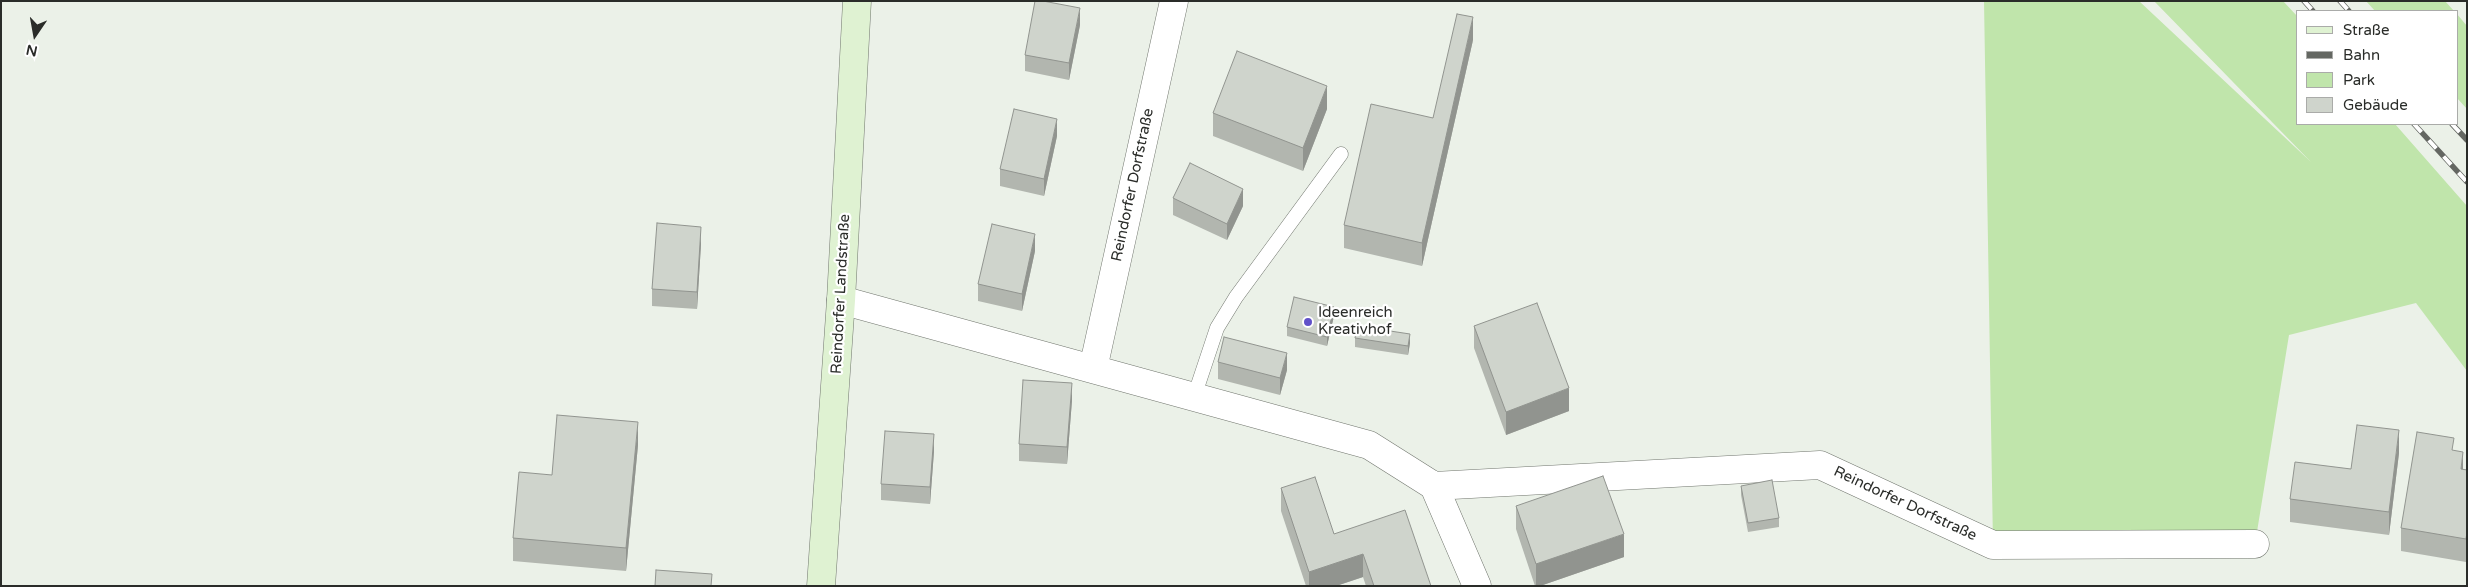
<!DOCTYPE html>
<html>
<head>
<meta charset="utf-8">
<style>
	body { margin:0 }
	#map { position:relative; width:2468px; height:587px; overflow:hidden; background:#ebf1e8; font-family:"Varela Round",sans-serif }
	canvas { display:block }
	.frame { position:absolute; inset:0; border:2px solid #2a2c29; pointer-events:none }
	.legend { position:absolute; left:2296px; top:10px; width:162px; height:115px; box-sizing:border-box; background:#fff; border:1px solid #aaaba9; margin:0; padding:6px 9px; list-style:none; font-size:15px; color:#2a2c29 }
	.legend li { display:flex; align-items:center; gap:10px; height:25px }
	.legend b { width:25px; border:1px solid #aaaba9 }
	.north { position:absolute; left:10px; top:10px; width:50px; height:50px; -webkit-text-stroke:4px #fff; paint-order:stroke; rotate:192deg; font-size:14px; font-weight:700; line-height:20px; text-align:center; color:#2a2c29 }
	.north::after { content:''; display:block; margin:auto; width:18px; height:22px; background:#2a2c29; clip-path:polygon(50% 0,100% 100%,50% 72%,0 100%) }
</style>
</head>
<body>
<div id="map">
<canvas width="2468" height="587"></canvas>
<div class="frame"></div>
<ul class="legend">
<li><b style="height:6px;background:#dff2d2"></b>Straße</li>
<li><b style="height:6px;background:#646762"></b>Bahn</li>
<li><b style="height:14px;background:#c0e5ab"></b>Park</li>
<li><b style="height:14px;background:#cfd4cc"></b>Gebäude</li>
</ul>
<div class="north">N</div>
</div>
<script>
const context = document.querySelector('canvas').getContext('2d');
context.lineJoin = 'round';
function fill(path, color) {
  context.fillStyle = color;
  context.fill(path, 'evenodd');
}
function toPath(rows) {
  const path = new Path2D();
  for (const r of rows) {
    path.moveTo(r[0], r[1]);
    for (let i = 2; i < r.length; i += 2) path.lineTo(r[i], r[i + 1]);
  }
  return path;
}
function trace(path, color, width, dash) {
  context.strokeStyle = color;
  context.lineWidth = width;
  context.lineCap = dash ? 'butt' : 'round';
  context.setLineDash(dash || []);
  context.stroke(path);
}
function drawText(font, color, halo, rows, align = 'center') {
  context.font = font + ' "Varela Round",sans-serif';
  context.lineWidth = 4.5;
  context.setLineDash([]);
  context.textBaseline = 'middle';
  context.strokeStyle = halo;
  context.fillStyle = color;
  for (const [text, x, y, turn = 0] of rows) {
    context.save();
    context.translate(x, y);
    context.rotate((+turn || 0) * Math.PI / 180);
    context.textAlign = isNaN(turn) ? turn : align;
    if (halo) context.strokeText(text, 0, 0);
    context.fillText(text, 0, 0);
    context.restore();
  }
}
fill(toPath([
	[1984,1,2139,1,2311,162,2154,1,2283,1,2297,16,2297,124,2395,124,2467,206,2467,371,2416,303,2289,335,2255,544,1993,545],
	[2366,1,2445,1,2454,11,2375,11],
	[2457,14,2467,26,2467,109,2457,98]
]), '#c0e5ab');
const lane = toPath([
	[1194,397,1217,328,1236,297,1341,154]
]);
const street = toPath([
	[841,300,1369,445,1434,486,1477,586],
	[1093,369,1174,1],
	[1434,486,1820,465,1993,545,2255,544]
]);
const secondary = toPath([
	[821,586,841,300,857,1]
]);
trace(lane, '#71766e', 15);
trace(street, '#71766e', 29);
trace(secondary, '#71766e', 29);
trace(lane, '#fff', 14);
trace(street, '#fff', 28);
trace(secondary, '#dff2d2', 28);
const rail = toPath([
	[2304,1,2313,11],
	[2340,1,2349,11],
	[2414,124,2467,182],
	[2452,124,2467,140]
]);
trace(rail, '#646762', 5.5);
trace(rail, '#fff', 4, [11]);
fill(toPath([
	[1080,25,1069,80,1025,71,1025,55],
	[1473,40,1422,266,1344,248,1344,225,1433,118],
	[1327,109,1303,171,1213,136,1213,113],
	[1057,136,1044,196,1000,186,1000,169],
	[1173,198,1243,206,1227,240,1173,215],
	[701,244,697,309,652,306,652,289],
	[1035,251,1022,311,978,301,978,284],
	[1334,316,1327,346,1287,336,1287,327],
	[1474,326,1569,411,1506,435,1474,348],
	[1355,338,1410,343,1408,355,1355,347],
	[1218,362,1287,370,1280,395,1218,379],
	[1072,400,1067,464,1019,461,1019,444],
	[638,445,626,571,513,561,513,538,552,475],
	[934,451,930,504,881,500,881,484],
	[2454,451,2463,469,2467,470,2467,555,2466,562,2401,551,2401,528],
	[2399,453,2389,535,2290,522,2290,499,2351,469],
	[1741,486,1779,518,1779,527,1748,532,1741,495],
	[1281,488,1334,534,1431,586,1366,586,1363,577,1336,586,1306,586,1281,511],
	[1516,506,1624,557,1540,586,1535,586,1516,529]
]), '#b2b6af');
fill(toPath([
	[1080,8,1080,25,1069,80,1069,63],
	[1473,17,1473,40,1422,266,1422,243],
	[1327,86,1327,109,1303,171,1303,148],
	[1057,119,1057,136,1044,196,1044,179],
	[1243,189,1243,206,1227,240,1227,224],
	[701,227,701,244,697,309,697,292],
	[1035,234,1035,251,1022,311,1022,294],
	[1334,307,1334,316,1327,346,1327,337],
	[1410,334,1410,343,1408,355,1408,346],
	[1287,353,1287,370,1280,395,1280,378],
	[1072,383,1072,400,1067,464,1067,447],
	[1569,388,1569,411,1506,435,1506,412],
	[638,422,638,445,626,571,626,548],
	[2399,430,2399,453,2389,535,2389,512],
	[934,434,934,451,930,504,930,487],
	[2463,452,2463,475,2461,469],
	[2467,532,2467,555,2466,562,2466,539],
	[1624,534,1624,557,1540,586,1536,586,1536,564],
	[1363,554,1363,577,1336,586,1309,586,1309,572]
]), '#91948f');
const building = toPath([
	[1035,1,1043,1,1080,8,1069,63,1025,55,1035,1],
	[1457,14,1473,17,1422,243,1344,225,1371,104,1433,118,1457,14],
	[1237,51,1327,86,1303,148,1213,113,1237,51],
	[1014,109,1057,119,1044,179,1000,169,1014,109],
	[1190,163,1243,189,1227,224,1173,198,1190,163],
	[657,223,701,227,697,292,652,289,657,223],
	[992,224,1035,234,1022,294,978,284,992,224],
	[1294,297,1334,307,1327,337,1287,327,1294,297],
	[1537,303,1569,388,1506,412,1474,326,1537,303],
	[1357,326,1410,334,1408,346,1355,338,1357,326],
	[1224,337,1287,353,1280,378,1218,362,1224,337],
	[1023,380,1072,383,1067,447,1019,444,1023,380],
	[557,415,638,422,626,548,513,538,519,472,552,475,557,415],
	[2357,425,2399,430,2389,512,2290,499,2295,462,2351,469,2357,425],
	[885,431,934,434,930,487,881,484,885,431],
	[2417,432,2454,438,2452,450,2463,452,2461,469,2467,470,2467,532,2466,539,2401,528,2417,432],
	[1603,476,1624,534,1536,564,1516,506,1603,476],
	[1315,477,1334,534,1405,510,1431,586,1374,586,1363,554,1309,572,1281,488,1315,477],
	[1772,480,1779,518,1748,523,1741,486,1772,480],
	[656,570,712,574,711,586,655,586,656,570]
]);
fill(building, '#cfd4cc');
trace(building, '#91948f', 1);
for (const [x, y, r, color] of [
	[1308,322,5,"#6151c9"]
]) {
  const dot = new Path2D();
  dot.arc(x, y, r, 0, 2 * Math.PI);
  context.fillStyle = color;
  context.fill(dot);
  trace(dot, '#fff', 2);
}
drawText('15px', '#2a2c29', '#fff', [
	["Reindorfer Dorfstraße",1133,185,-78],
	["Reindorfer Landstraße",841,294,-87],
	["Reindorfer Dorfstraße",1905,504,25]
]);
drawText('15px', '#2a2c29', '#fff', [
	["Ideenreich",1318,313],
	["Kreativhof",1318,330]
], 'left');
</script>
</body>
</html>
